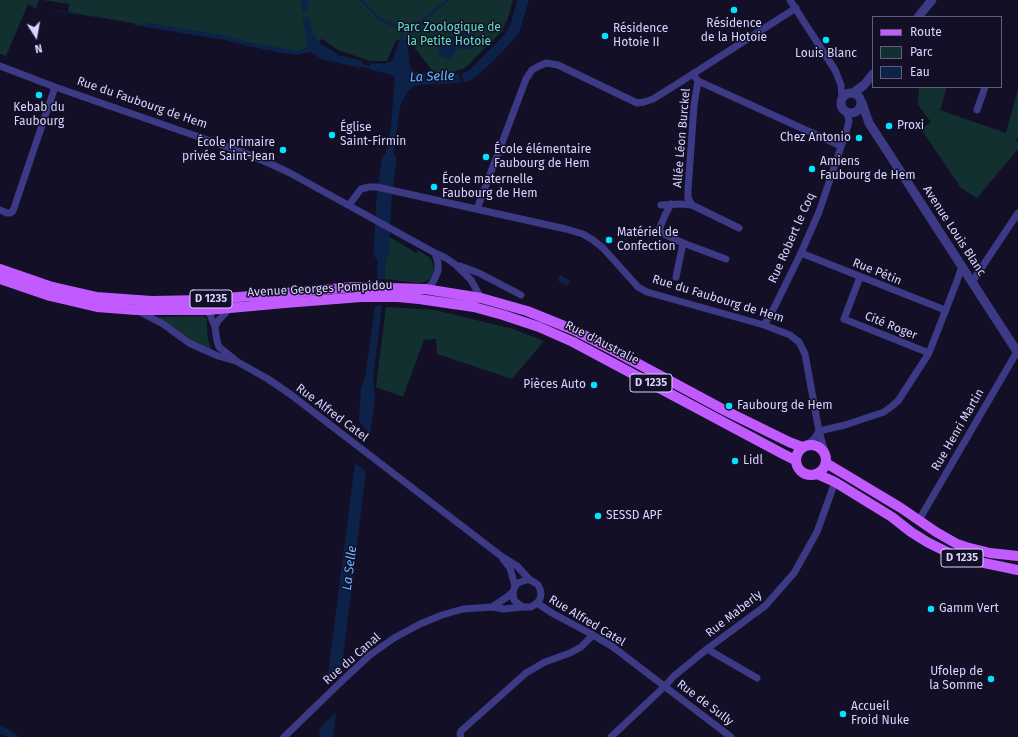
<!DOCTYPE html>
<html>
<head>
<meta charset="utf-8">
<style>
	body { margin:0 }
	#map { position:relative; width:1018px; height:737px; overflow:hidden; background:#130f26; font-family:"Fira Sans",sans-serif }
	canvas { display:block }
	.legend { position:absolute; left:872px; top:16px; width:130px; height:72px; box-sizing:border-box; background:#130f26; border:1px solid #625e7d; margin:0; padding:5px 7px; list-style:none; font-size:12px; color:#d9d4ff }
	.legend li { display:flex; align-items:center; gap:8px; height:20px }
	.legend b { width:20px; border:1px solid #625e7d }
	.north { position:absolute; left:16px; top:16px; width:40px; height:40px; -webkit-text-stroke:3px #130f26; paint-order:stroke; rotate:169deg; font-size:11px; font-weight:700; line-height:16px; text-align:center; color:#d9d4ff }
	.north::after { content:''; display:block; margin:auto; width:14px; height:18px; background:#d9d4ff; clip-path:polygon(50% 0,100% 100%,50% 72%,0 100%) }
</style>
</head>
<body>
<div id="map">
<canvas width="1018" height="737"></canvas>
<ul class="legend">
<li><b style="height:5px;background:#c25bff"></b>Route</li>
<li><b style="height:11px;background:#12302f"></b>Parc</li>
<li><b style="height:11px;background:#0c2248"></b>Eau</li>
</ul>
<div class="north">N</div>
</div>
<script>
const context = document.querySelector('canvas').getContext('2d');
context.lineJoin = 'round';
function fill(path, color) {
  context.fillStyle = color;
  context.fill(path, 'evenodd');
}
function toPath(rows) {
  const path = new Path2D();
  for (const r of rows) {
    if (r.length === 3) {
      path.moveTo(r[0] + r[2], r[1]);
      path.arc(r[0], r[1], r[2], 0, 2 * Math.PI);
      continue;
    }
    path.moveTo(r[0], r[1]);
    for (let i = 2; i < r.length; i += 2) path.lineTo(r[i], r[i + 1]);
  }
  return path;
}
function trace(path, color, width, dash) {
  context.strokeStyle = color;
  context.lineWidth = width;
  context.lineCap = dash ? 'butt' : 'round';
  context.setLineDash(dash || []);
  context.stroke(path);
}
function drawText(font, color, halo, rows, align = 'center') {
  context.font = font + ' "Fira Sans",sans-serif';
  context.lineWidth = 3;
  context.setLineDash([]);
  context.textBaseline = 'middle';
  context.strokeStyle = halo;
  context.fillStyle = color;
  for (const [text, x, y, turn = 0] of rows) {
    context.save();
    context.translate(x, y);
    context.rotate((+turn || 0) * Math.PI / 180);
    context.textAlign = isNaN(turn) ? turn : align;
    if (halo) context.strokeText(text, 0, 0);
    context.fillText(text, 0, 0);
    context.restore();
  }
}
fill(toPath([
	[0,0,39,0,36,9,28,4,6,56,0,54],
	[42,0,513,0,508,18,501,32,465,68,453,72,433,72,409,40,396,40,387,61,370,61,338,50,322,39,298,52,68,12,69,4],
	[919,87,947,87,940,110,1006,133,1018,89,1018,137,1016,141,1018,143,1018,149,977,198,961,188,921,129,931,122,918,105],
	[388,236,416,253,418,250,429,257,432,261,434,268,433,274,430,279,425,282,419,283,384,279],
	[386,307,435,310,513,329,544,341,512,379,437,354,436,339,424,340,403,397,376,387],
	[203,316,207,319,207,327,208,340,211,347,210,348,207,348,188,340,161,321,159,317]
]), '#12302f');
fill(toPath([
	[301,0,307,0,308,11,303,12],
	[517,0,529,0,519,33,504,50,488,66,471,80,464,83,462,73,466,72,472,68,505,34,511,23],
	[55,10,225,38,246,44,294,52,304,49,307,45,303,17,309,17,311,27,313,34,320,43,331,50,339,55,362,61,360,68,321,59,311,52,297,55,283,53,247,46,224,40,134,25,134,23,121,21,55,11],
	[467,32,471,33,475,37,476,41,474,47,472,49,463,49,456,51,454,55,447,59,443,58,440,56,439,53,438,49,447,38],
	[400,39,407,40,410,67,414,72,420,73,436,73,435,84,418,85,414,86,407,93,401,103,399,114,390,181,381,179,391,127,395,76,369,69,370,64,381,63,385,64,392,61],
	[439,73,459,74,461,83,437,84],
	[379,195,389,197,388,219,378,213],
	[377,230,388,236,384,279,377,279,378,246],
	[560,275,570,281,567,286,557,280],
	[375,306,382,306,373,379,375,399,370,435,359,421,361,388,365,378],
	[355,463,366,471,342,666,327,681],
	[336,712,333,737,319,737,320,728],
	[0,726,8,729,20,737,8,737,0,734]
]), '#0c2248');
trace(toPath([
	[361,0,381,20,402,29,402,41],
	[147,24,221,36,246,43,297,52],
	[402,29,423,20,448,0],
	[358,64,371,68]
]), '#0c2248', 2.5);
trace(toPath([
	[381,253,384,199,389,160]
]), '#0c2248', 15);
trace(toPath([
	[790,0,835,70,841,85,842,98],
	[0,66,55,87,245,153,273,165,290,173,435,253,446,258,456,265,471,280,481,298],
	[693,74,698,81,694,105,688,190,688,198,692,205,739,228],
	[698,81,841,146],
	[977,110,985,87],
	[671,204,665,215,659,230,662,233,683,243,726,259],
	[349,205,361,189,369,187,377,187,566,229,583,234,593,240,603,248,638,287,647,292,764,325,790,335,799,342,805,354,819,431,825,452],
	[661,205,681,204,692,205],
	[477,209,526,79,532,70,539,66,546,63,558,65,637,103,644,102,653,99,674,86,796,8],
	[0,210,7,213,10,213,13,211,55,87],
	[801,253,945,310],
	[460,266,479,273,521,295],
	[676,277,683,243],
	[860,277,844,319,929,353],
	[972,282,1018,213],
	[425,289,431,285,434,280,438,271,438,263,435,253],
	[207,307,215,327],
	[230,308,218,321,215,327,217,341,219,347,234,359],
	[138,311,163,324,189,343,218,356,236,361,268,379,290,394,501,556,517,566,530,580,534,582,538,585,540,589,541,594,540,599,537,603,531,607,523,607,517,603,514,600,513,592,515,586,518,583,526,580,530,580],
	[764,325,774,308,801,253,819,212,847,129,849,121,847,113],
	[819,431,845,425,884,412,892,406,898,401,929,353,957,281,962,266],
	[807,445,814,439,819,431],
	[919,520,1018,350],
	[503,559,510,568,515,586],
	[537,603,552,613,593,635,613,647,731,737],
	[492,607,507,597,513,592],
	[707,649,757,678],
	[284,737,344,679,370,655,394,638,420,624,442,615,463,609,492,607,504,609,523,607],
	[461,737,460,734,461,731,526,673,545,662,570,653,581,647,593,635],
	[611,737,665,686,674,676,707,649,765,606,794,573,817,532,835,482]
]), '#3d3a85', 7);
trace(toPath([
	[918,17,932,0],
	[851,103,10],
	[853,93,864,85,873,74],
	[862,103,869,123,1018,353]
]), '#3d3a85', 9);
trace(toPath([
	[0,269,52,287,96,297,152,301,204,300,354,287,425,289,481,298,527,311,574,330,607,347,726,411,789,442,802,447],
	[0,279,50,296,97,307,136,310,208,310,285,303,361,297,398,297,419,299,474,307,503,315,539,327,573,342,783,454,795,460],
	[811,460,15],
	[826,463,901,508,936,532,957,544,966,547,990,553,1018,556],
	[817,474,835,482,892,517,911,532,927,542,947,552,965,559,1018,570]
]), '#c25bff', 10);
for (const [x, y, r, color] of [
	[734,10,4,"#00e5ff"],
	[605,36,4,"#00e5ff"],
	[826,40,4,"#00e5ff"],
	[39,95,4,"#00e5ff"],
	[889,126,4,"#00e5ff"],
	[332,135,4,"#00e5ff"],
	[859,138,4,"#00e5ff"],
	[283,150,4,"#00e5ff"],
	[486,157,4,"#00e5ff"],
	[812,169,4,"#00e5ff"],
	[434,187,4,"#00e5ff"],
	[609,240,4,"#00e5ff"],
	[594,385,4,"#00e5ff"],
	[729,406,4,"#00e5ff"],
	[735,461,4,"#00e5ff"],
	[598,516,4,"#00e5ff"],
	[931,609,4,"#00e5ff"],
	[991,679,4,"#00e5ff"],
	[843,714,4,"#00e5ff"]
]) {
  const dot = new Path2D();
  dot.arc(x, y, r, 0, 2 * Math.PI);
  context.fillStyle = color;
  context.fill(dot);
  trace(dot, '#130f26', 1.5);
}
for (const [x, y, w] of [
	[211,299,42],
	[651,383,42],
	[962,558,42]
]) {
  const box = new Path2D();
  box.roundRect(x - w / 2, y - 9, w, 18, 3);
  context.fillStyle = '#130f26';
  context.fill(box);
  trace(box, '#d9d4ff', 1);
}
drawText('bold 11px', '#d9d4ff', null, [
	["D 1235",211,299],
	["D 1235",651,383],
	["D 1235",962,558]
]);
drawText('12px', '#d9d4ff', '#130f26', [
	["Résidence",734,24,"center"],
	["de la Hotoie",734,38,"center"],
	["Résidence",613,29],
	["Hotoie II",613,43],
	["Louis Blanc",826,54,"center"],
	["Kebab du",39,108,"center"],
	["Faubourg",39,122,"center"],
	["Proxi",897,126],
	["Église",340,128],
	["Saint-Firmin",340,142],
	["Chez Antonio",851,138,"right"],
	["École primaire",275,143,"right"],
	["privée Saint-Jean",275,157,"right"],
	["École élémentaire",494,150],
	["Faubourg de Hem",494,164],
	["Amiens",820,162],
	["Faubourg de Hem",820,176],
	["École maternelle",442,180],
	["Faubourg de Hem",442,194],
	["Matériel de",617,233],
	["Confection",617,247],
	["Pièces Auto",586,385,"right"],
	["Faubourg de Hem",737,406],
	["Lidl",743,461],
	["SESSD APF",606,516],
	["Gamm Vert",939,609],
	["Ufolep de",983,672,"right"],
	["la Somme",983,686,"right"],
	["Accueil",851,707],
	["Froid Nuke",851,721]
], 'left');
drawText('12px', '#5fe0c0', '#130f26', [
	["Parc Zoologique de",449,28],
	["la Petite Hotoie",449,42]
]);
drawText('12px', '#d9d4ff', '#130f26', [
	["Rue du Faubourg de Hem",142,103,19],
	["Allée Léon Burckel",682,138,-85],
	["Avenue Louis Blanc",954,231,57],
	["Rue Robert le Coq",792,238,-66],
	["Rue Pétin",877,272,22],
	["Avenue Georges Pompidou",320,289,-3],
	["Rue du Faubourg de Hem",718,299,17],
	["Cité Roger",891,326,22],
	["Rue d'Australie",602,343,27],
	["Rue Alfred Catel",332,413,37],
	["Rue Henri Martin",958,430,-60],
	["Rue Maberly",734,614,-38],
	["Rue Alfred Catel",587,621,31],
	["Rue du Canal",352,659,-41],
	["Rue de Sully",705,703,37]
]);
drawText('italic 13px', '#62b6ff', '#130f26', [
	["La Selle",432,77,-2],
	["La Selle",350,568,-83]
]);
</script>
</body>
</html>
